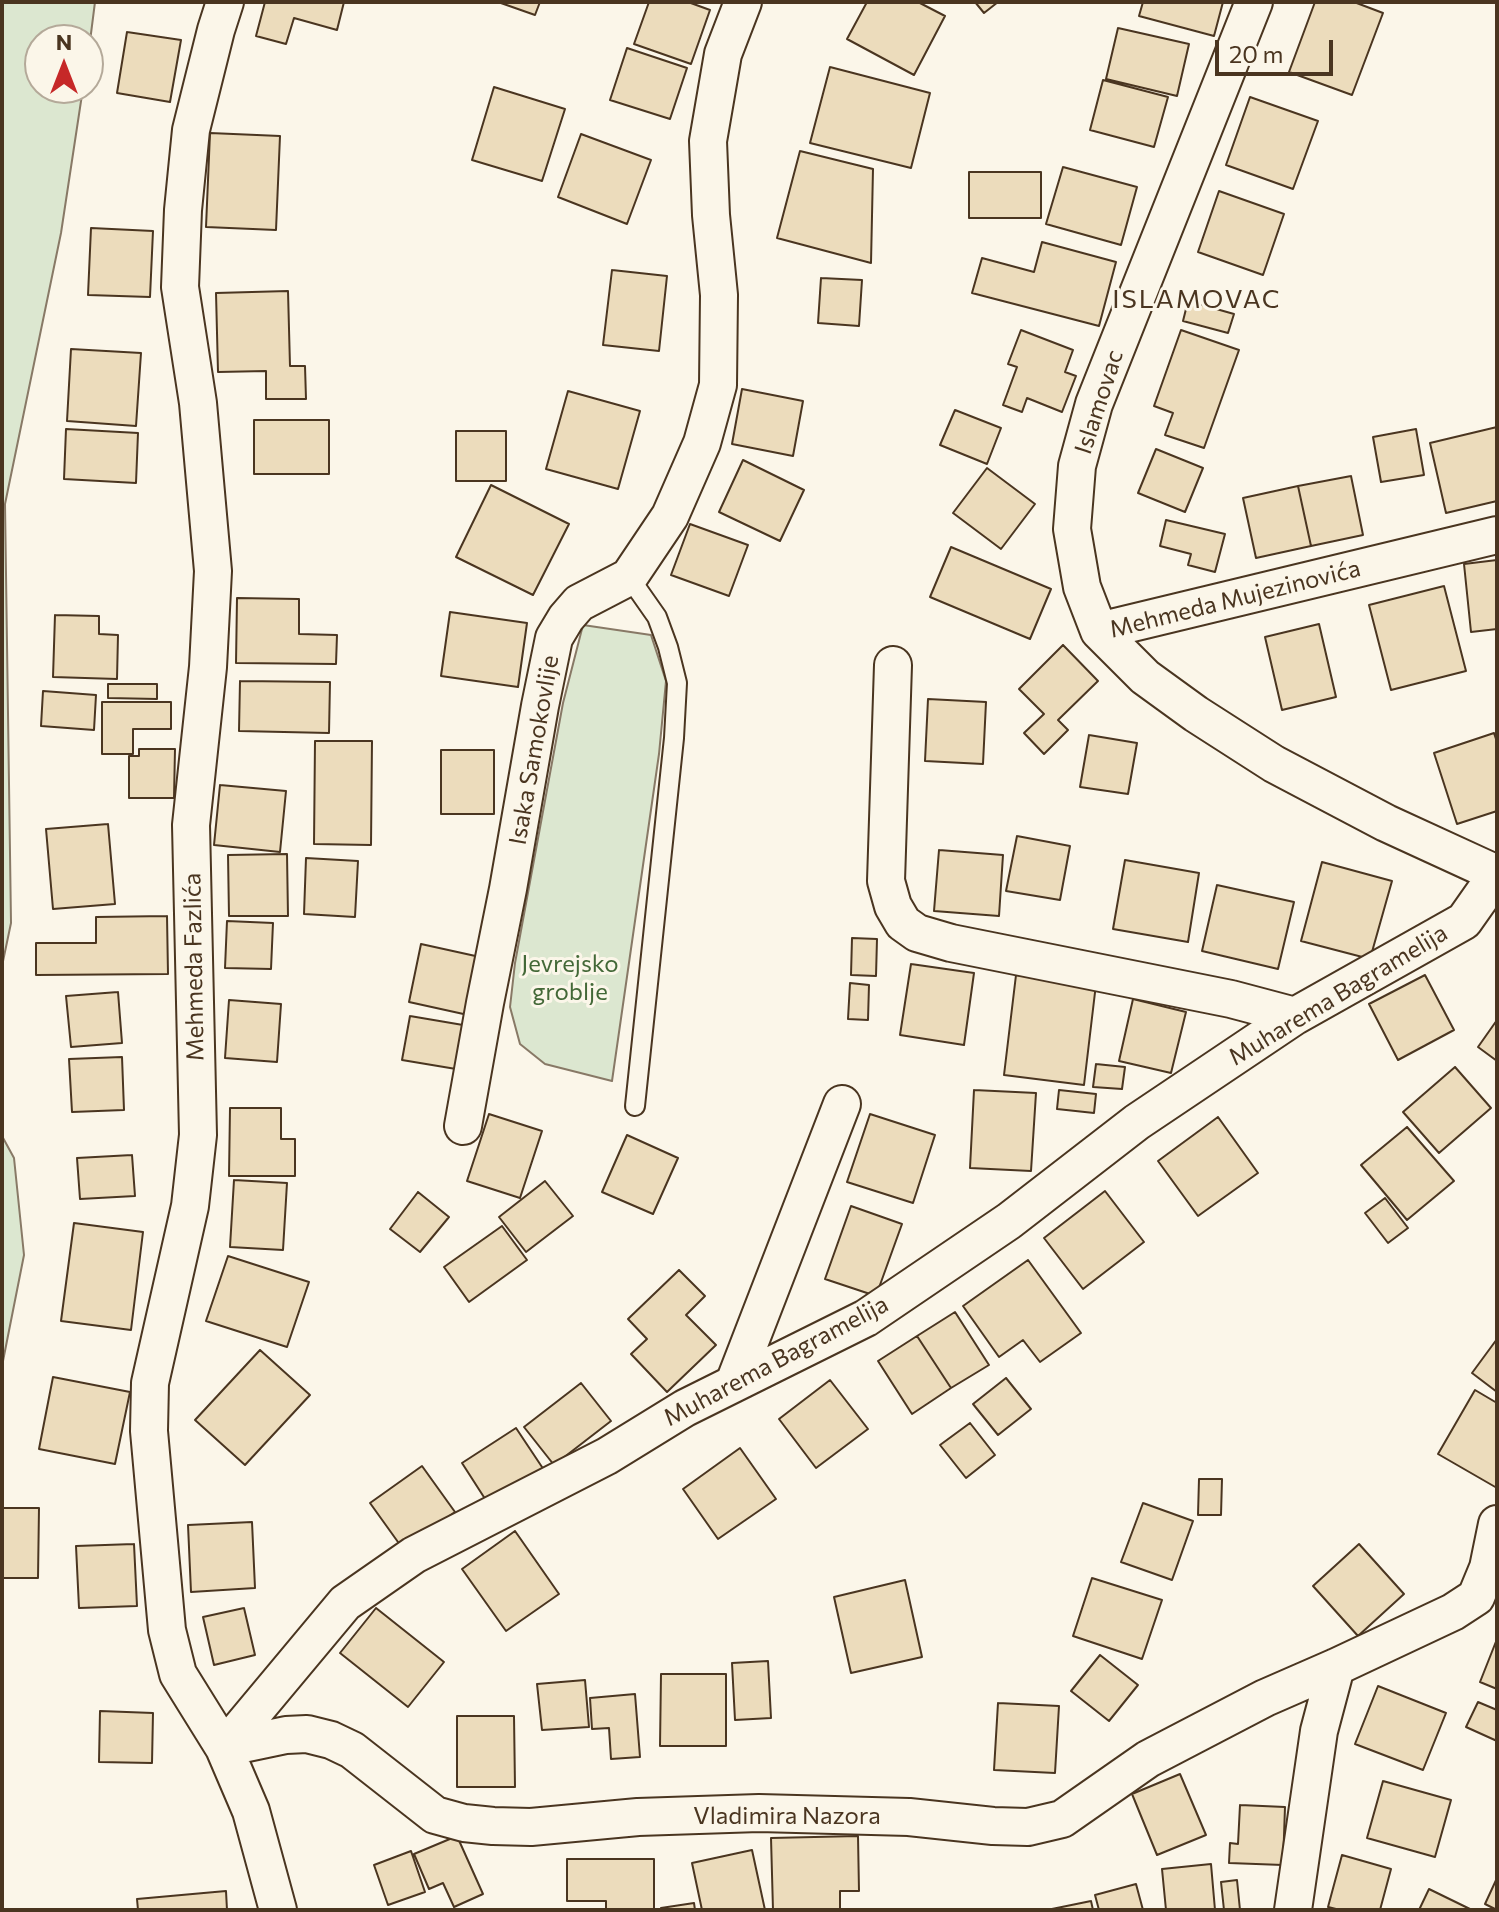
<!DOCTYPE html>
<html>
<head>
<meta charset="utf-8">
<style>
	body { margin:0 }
	#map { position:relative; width:1499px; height:1912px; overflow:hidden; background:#fbf6e9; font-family:Commissioner,sans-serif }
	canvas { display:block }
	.frame { position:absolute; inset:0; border:4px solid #4a3520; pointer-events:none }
	.north { position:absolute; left:24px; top:24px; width:80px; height:80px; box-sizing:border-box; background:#fbf6e9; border:2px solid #b4a999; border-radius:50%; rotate:0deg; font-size:22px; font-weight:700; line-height:32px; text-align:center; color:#4a3520 }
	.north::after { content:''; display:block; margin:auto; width:28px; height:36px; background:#c62828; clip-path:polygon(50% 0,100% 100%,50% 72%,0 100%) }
	.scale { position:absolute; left:1215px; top:40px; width:118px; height:36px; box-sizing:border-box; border:4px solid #4a3520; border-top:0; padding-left:10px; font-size:24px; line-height:28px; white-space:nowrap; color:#4a3520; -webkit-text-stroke:6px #fbf6e9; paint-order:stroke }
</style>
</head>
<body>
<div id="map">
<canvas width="1499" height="1912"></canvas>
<div class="frame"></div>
<div class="north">N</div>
<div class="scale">20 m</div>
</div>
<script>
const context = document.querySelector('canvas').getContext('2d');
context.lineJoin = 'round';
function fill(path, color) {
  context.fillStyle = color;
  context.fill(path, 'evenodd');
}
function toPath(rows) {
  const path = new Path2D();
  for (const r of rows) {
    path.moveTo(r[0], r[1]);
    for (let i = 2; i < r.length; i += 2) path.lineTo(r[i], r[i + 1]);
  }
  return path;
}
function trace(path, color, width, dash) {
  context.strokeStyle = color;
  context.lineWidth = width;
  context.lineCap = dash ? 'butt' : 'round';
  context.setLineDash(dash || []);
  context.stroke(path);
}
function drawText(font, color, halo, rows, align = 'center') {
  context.font = font + ' Commissioner,sans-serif';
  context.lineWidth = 6;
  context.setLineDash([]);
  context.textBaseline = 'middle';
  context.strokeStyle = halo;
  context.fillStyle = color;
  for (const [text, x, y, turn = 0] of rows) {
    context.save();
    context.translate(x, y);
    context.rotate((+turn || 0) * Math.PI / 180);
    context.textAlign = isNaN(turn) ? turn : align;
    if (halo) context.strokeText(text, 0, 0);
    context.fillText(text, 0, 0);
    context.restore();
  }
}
const green = toPath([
	[2,2,95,2,88,57,88,40,40,40,40,88,83,88,61,233,5,504,11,923,2,966,2,2],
	[583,625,651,635,666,681,659,754,612,1081,545,1064,520,1044,510,1007,515,963,563,703,583,625],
	[2,1136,14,1158,24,1255,2,1366,2,1136]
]);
fill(green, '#dce7d0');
trace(green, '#887966', 2);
const building = toPath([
	[265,2,344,2,337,30,294,18,286,44,256,36,265,2],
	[498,2,540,2,535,15,498,2],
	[649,2,688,2,710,10,691,64,634,44,649,2],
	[867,2,918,2,945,16,914,75,847,39,867,2],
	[975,2,998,2,984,13,975,2],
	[1143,2,1223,2,1214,36,1139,16,1143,2],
	[1315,2,1354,2,1383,13,1352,95,1289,72,1315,2],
	[1118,28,1189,44,1177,96,1106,79,1118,28],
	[127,32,181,40,170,102,117,93,127,32],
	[627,48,687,68,670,119,610,100,627,48],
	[830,67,930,93,911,168,810,143,830,67],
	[1103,80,1168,97,1154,147,1090,130,1103,80],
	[494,87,565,109,542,181,472,160,494,87],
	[1250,97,1318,121,1293,189,1226,165,1250,97],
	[210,133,280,136,276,230,206,227,210,133],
	[581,134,651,160,627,224,558,197,581,134],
	[800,151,873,169,871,263,777,238,800,151],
	[1063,167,1137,187,1121,245,1046,224,1063,167],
	[969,172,1041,172,1041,218,969,218,969,172],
	[1219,191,1284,214,1263,275,1198,252,1219,191],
	[91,228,153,231,150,297,88,295,91,228],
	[1042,242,1116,262,1099,326,972,293,982,258,1034,272,1042,242],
	[612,270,667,276,659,351,603,345,612,270],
	[821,278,862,280,859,326,818,323,821,278],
	[288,291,290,366,305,366,306,399,266,399,266,371,218,372,216,293,288,291],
	[1188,301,1234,314,1228,333,1183,321,1188,301],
	[1021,330,1073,350,1065,372,1076,376,1062,412,1027,398,1022,412,1003,405,1017,367,1008,364,1021,330],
	[1181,330,1239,350,1204,448,1165,435,1173,413,1154,406,1181,330],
	[71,349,141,353,136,426,67,421,71,349],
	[742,389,803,401,793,456,732,444,742,389],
	[568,391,640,411,618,489,546,469,568,391],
	[955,410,1001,428,987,464,940,445,955,410],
	[254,420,329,420,329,474,254,474,254,420],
	[1497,427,1497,501,1446,513,1430,443,1497,427],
	[66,429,138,433,136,483,64,479,66,429],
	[1416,429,1424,475,1381,482,1373,437,1416,429],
	[456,431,506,431,506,481,456,481,456,431],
	[1156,449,1203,468,1185,512,1138,493,1156,449],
	[743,460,804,490,780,541,719,512,743,460],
	[987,468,1035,504,1001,549,953,513,987,468],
	[1351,476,1363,535,1311,546,1298,486,1351,476],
	[491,485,569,524,533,595,456,557,491,485],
	[1298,486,1311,546,1256,558,1243,498,1298,486],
	[1166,520,1225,534,1215,572,1188,565,1191,554,1160,546,1166,520],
	[690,524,748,545,729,596,671,575,690,524],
	[951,547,1051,589,1030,639,930,597,951,547],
	[1497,560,1497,629,1471,632,1464,564,1497,560],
	[1444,586,1466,671,1391,690,1369,605,1444,586],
	[237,598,299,599,299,634,337,635,336,664,236,663,237,598],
	[450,612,527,623,518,687,441,676,450,612],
	[55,615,99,616,99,634,118,635,117,679,53,677,55,615],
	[1319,624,1336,697,1282,710,1265,637,1319,624],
	[1063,645,1098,681,1058,720,1068,730,1044,754,1024,733,1044,714,1019,689,1063,645],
	[240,681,330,682,329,733,239,731,240,681],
	[108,684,157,684,157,699,108,698,108,684],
	[43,691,96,695,94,730,41,726,43,691],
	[928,699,986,702,983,764,925,761,928,699],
	[102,702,171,702,171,729,133,729,133,754,102,754,102,702],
	[1494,733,1497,742,1497,811,1457,824,1434,753,1494,733],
	[1089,735,1137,743,1128,794,1080,787,1089,735],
	[315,741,372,741,371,845,314,844,315,741],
	[139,749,175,749,174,798,129,798,129,756,139,756,139,749],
	[441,750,494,750,494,814,441,814,441,750],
	[220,785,286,791,280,852,214,845,220,785],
	[108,824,115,904,53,909,46,829,108,824],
	[1017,836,1070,846,1060,900,1006,891,1017,836],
	[939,850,1003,855,999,916,934,911,939,850],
	[287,854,288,916,229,916,228,855,287,854],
	[306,858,358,861,355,917,304,914,306,858],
	[1125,860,1199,873,1188,942,1113,929,1125,860],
	[1322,862,1392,881,1370,959,1301,941,1322,862],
	[1217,885,1294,902,1278,969,1202,951,1217,885],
	[167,916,168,974,36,975,36,943,96,943,96,917,167,916],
	[227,921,273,923,271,969,225,968,227,921],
	[852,938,877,939,876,976,851,975,852,938],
	[421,944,480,957,468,1015,409,1002,421,944],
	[911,964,974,973,964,1045,900,1035,911,964],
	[1016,975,1096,984,1084,1085,1004,1075,1016,975],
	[1425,975,1454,1030,1398,1060,1369,1004,1425,975],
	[850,983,869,985,868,1020,848,1019,850,983],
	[118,992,122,1043,71,1047,66,996,118,992],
	[1133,999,1186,1012,1171,1073,1119,1061,1133,999],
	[229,1000,281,1004,277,1062,225,1058,229,1000],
	[410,1016,463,1025,456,1069,402,1060,410,1016],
	[1497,1020,1497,1061,1478,1047,1497,1020],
	[122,1057,124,1110,72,1112,69,1059,122,1057],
	[1096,1064,1125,1067,1122,1089,1093,1087,1096,1064],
	[1455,1067,1491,1108,1439,1153,1403,1112,1455,1067],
	[974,1090,1036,1093,1031,1171,970,1168,974,1090],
	[1059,1090,1096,1094,1094,1113,1057,1109,1059,1090],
	[230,1108,281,1108,281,1139,295,1139,295,1176,229,1176,230,1108],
	[489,1114,542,1131,520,1198,467,1181,489,1114],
	[870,1114,935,1135,913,1203,847,1182,870,1114],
	[1218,1117,1258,1173,1198,1216,1158,1161,1218,1117],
	[1407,1127,1454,1181,1407,1220,1361,1165,1407,1127],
	[627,1135,678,1158,653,1214,602,1192,627,1135],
	[132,1155,135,1196,80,1199,77,1158,132,1155],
	[234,1180,287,1183,283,1250,230,1247,234,1180],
	[545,1181,573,1216,526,1252,499,1217,545,1181],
	[1105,1191,1144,1242,1083,1289,1044,1238,1105,1191],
	[418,1192,449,1217,420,1252,390,1229,418,1192],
	[1385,1198,1408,1228,1388,1243,1365,1213,1385,1198],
	[851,1206,902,1224,876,1296,825,1279,851,1206],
	[74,1223,143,1232,131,1330,61,1321,74,1223],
	[502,1226,527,1260,469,1302,444,1267,502,1226],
	[228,1256,309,1282,287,1347,206,1321,228,1256],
	[1028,1260,1081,1333,1040,1362,1023,1340,999,1357,963,1306,1028,1260],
	[679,1270,705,1296,686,1315,716,1345,667,1392,631,1354,647,1339,628,1319,679,1270],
	[955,1312,989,1365,951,1388,917,1336,955,1312],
	[917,1336,951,1388,912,1414,878,1361,917,1336],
	[1497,1339,1497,1392,1472,1373,1497,1339],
	[260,1350,310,1395,245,1465,195,1420,260,1350],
	[53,1377,130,1392,115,1464,39,1449,53,1377],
	[1006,1378,1031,1409,998,1435,973,1404,1006,1378],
	[830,1380,868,1429,816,1468,779,1419,830,1380],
	[581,1383,611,1421,554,1465,524,1427,581,1383],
	[1475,1390,1497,1403,1497,1488,1438,1454,1475,1390],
	[970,1423,995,1455,966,1478,940,1445,970,1423],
	[516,1428,544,1470,489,1505,462,1463,516,1428],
	[740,1448,776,1499,718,1539,683,1489,740,1448],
	[422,1466,455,1512,403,1549,370,1503,422,1466],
	[1199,1479,1222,1479,1221,1515,1198,1515,1199,1479],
	[1143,1503,1193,1521,1172,1580,1121,1562,1143,1503],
	[2,1508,39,1508,38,1578,2,1578,2,1508],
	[252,1522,255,1588,191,1592,188,1525,252,1522],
	[515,1531,559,1594,506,1631,462,1569,515,1531],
	[134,1544,137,1606,79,1608,76,1546,134,1544],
	[1359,1544,1404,1594,1358,1636,1313,1586,1359,1544],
	[1092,1578,1162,1600,1142,1659,1073,1636,1092,1578],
	[905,1580,922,1657,851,1673,834,1597,905,1580],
	[244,1608,255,1655,214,1665,203,1617,244,1608],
	[376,1608,444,1662,408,1707,340,1653,376,1608],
	[1497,1639,1497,1689,1480,1682,1497,1639],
	[1100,1655,1138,1685,1109,1721,1071,1691,1100,1655],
	[768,1661,771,1718,735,1720,732,1663,768,1661],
	[661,1674,726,1674,726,1746,660,1746,661,1674],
	[585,1680,589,1727,542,1730,537,1684,585,1680],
	[1378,1686,1446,1713,1423,1770,1355,1744,1378,1686],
	[635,1694,640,1757,611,1759,609,1728,592,1729,590,1698,635,1694],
	[1478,1702,1497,1710,1497,1741,1466,1727,1478,1702],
	[998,1703,1059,1706,1055,1773,994,1770,998,1703],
	[100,1711,153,1713,152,1763,99,1762,100,1711],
	[457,1716,514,1716,515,1787,457,1787,457,1716],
	[1180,1774,1206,1835,1157,1855,1132,1794,1180,1774],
	[1383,1781,1451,1800,1435,1857,1367,1838,1383,1781],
	[1240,1805,1285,1807,1283,1865,1229,1863,1230,1843,1238,1844,1240,1805],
	[457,1836,483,1894,454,1907,443,1883,429,1889,414,1854,457,1836],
	[858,1836,859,1891,840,1891,840,1910,773,1910,771,1838,858,1836],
	[752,1850,765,1910,702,1910,692,1863,752,1850],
	[411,1851,425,1892,388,1905,374,1865,411,1851],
	[1342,1855,1391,1869,1380,1910,1340,1910,1328,1907,1342,1855],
	[567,1859,654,1859,654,1910,606,1910,606,1901,567,1901,567,1859],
	[1211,1864,1215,1910,1166,1910,1162,1869,1211,1864],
	[1497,1878,1497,1910,1485,1904,1497,1878],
	[1237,1880,1240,1910,1224,1910,1221,1882,1237,1880],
	[1136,1884,1143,1910,1099,1910,1095,1895,1136,1884],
	[1429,1889,1472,1910,1419,1910,1429,1889],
	[226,1891,227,1910,138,1910,137,1899,226,1891],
	[1091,1901,1093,1910,1047,1910,1091,1901],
	[694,1903,695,1910,661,1910,661,1908,694,1903]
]);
fill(building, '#ecdcbc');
trace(building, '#4a3520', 2);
const service = toPath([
	[629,577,657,617,668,647,677,683,674,738,635,1106]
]);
const minor = toPath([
	[225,2,216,30,191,130,183,210,180,287,198,403,213,571,208,667,191,825,198,1135,190,1206,150,1383,149,1431,167,1630,178,1674,224,1748,251,1811,278,1910],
	[1254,2,1094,404,1077,466,1072,529,1082,587,1099,631,1145,677,1196,714,1274,764,1386,823,1497,874],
	[1099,631,1497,535],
	[893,665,886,881,893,906,903,923,917,933,951,943,1231,999,1295,1016],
	[463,1126,485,1003,508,889,540,706,554,638,566,618,579,603,629,577,670,516,702,443,718,385,719,295,711,215,708,141,723,54,743,2],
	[734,1383,842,1104],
	[224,1748,345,1603,414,1555,607,1456,685,1408,866,1318,1009,1221,1137,1122,1295,1016,1464,921,1497,874],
	[224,1748,286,1735,307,1734,331,1740,352,1750,435,1815,464,1823,493,1826,531,1827,638,1817,759,1813,909,1817,993,1826,1028,1827,1062,1819,1148,1759,1265,1698,1336,1667,1453,1612,1476,1597,1488,1568,1497,1524],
	[1293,1910,1319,1731,1336,1667]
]);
trace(service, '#4a3520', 22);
trace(minor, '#4a3520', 40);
trace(service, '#fbf6e9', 18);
trace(minor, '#fbf6e9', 36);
drawText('24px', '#4a3520', '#fbf6e9', [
	["Islamovac",1099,402,-72],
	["Mehmeda Mujezinovića",1235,599,-14],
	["Isaka Samokovlije",534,750,-80],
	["Mehmeda Fazlića",194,967,-91],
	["Muharema Bagramelija",1338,995,-31],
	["Muharema Bagramelija",776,1361,-28],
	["Vladimira Nazora",787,1816]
]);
drawText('24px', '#436837', '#fbf6e9', [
	["Jevrejsko",570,964],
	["groblje",570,992]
]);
context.letterSpacing = '2px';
drawText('26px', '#4a3520', '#fbf6e9', [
	["ISLAMOVAC",1197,299]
]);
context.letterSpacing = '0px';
</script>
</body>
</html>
